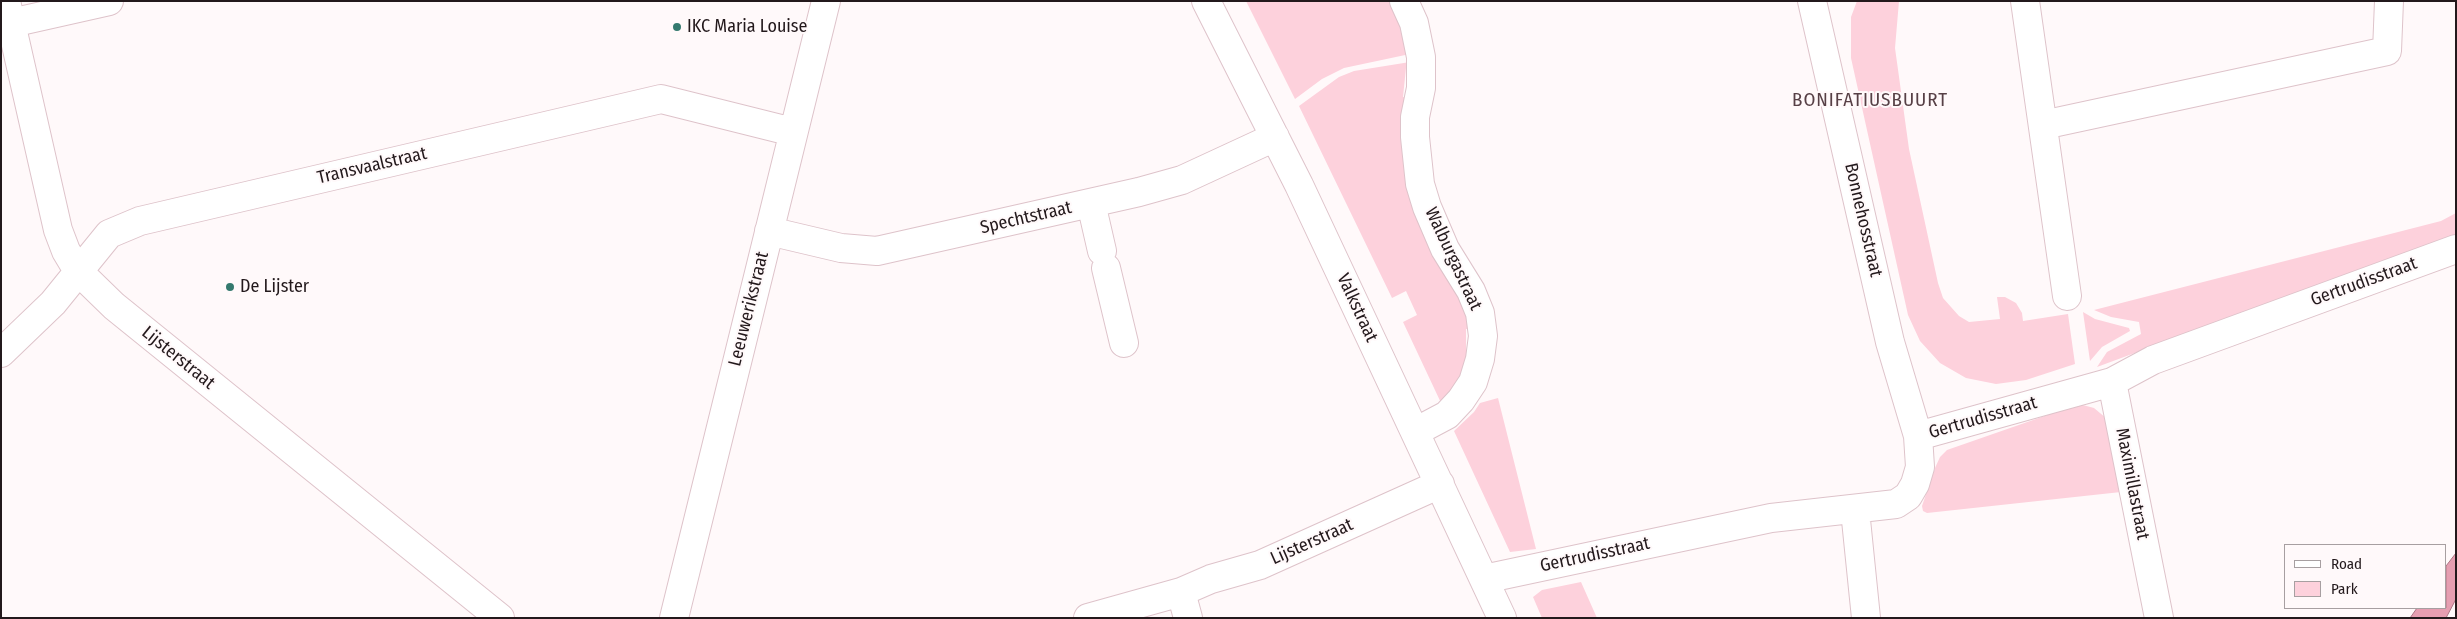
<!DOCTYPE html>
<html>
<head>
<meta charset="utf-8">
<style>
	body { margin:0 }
	#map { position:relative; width:2457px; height:619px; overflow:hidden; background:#fff9fa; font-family:"Fira Sans Condensed",sans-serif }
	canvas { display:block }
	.frame { position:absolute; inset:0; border:2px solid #23191c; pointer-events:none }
	.legend { position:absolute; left:2284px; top:544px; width:162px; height:65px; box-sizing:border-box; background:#fff9fa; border:1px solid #a79fa1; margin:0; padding:6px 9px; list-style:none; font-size:15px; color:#23191c }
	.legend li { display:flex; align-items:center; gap:10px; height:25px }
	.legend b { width:25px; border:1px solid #a79fa1 }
</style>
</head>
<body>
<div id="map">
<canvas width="2457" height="619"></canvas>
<div class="frame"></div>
<ul class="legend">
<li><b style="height:6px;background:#fff"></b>Road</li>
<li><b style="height:14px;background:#fdd1dc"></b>Park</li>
</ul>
</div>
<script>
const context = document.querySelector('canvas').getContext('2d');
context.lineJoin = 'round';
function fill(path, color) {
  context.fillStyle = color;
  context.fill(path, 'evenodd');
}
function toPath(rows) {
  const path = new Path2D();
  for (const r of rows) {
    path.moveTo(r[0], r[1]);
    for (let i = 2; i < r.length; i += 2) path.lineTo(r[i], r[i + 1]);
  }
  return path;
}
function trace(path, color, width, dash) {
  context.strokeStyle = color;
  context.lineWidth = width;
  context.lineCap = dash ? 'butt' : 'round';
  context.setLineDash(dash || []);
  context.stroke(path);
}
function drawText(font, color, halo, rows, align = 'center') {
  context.font = font + ' "Fira Sans Condensed",sans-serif';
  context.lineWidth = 4;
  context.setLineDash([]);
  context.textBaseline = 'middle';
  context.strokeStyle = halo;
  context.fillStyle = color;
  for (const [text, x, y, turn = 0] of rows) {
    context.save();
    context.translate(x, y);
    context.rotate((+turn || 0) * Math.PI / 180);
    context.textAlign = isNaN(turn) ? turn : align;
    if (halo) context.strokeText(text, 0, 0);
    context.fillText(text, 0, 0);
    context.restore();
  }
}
fill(toPath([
	[1246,1,1392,1,1410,54,1344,68,1322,79,1295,99],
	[1857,1,1899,1,1895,48,1909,149,1938,283,1943,298,1959,316,1969,322,2000,319,1997,297,2005,297,2016,303,2022,313,2023,321,2068,314,2075,364,2026,380,1996,384,1966,378,1940,363,1920,341,1908,315,1851,58,1851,17],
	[1410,62,1411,68,1406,68,1403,97,1409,98,1459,288,1472,329,1466,329,1466,353,1471,354,1468,366,1442,405,1403,322,1417,315,1406,291,1392,298,1299,106,1339,77,1354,71],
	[2456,213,2456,234,2097,367,2107,352,2141,334,2139,322,2111,317,2094,310,2441,221],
	[2083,312,2095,319,2129,328,2130,331,2102,347,2090,361],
	[1498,398,1536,549,1510,552,1454,431,1474,412,1480,403],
	[2079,404,2094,408,2106,418,2121,492,1927,513,1923,511,1922,506,1935,468,1940,457,1947,450],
	[1581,582,1597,618,1542,618,1533,597,1542,590]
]), '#fdd1dc');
const water = toPath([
	[2456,553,2456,599,2446,618,2410,618,2417,608,2446,608,2446,566,2456,553]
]);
fill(water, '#e69eb1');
trace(water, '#ac7684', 1);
const minor = toPath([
	[6,1,58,230,66,251,78,271,114,306,500,618],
	[1206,1,1299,185,1502,618],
	[1404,1,1414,23,1421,57,1421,88,1415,117,1415,137,1420,184,1427,207,1445,249,1471,291,1480,313,1483,336,1480,359,1473,382,1461,400,1447,415,1415,432],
	[1812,1,1890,342,1918,436],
	[2025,1,2067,296],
	[11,23,109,1],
	[2043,125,2387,51,2389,1],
	[1091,203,1102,251],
	[769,231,841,248,877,251,1139,192,1182,180,1275,137],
	[1106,268,1124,343],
	[1,353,53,303,109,234,140,221,661,99,793,132],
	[2112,382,2159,618],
	[1855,510,1866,618],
	[1484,579,1771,518,1896,504,1908,496,1915,484,1920,467,1918,436,2112,382,2153,360,2456,249],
	[1181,592,1188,618],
	[674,618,826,1],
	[1088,618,1181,592,1211,579,1260,565,1440,484]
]);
trace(minor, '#dec3ca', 30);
trace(minor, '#fff', 28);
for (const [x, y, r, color] of [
	[677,27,5,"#34796e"],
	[230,287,5,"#34796e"]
]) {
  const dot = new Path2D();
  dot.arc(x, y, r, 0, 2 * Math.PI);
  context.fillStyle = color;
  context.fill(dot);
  trace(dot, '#fff9fa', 2);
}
drawText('18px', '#23191c', '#fff9fa', [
	["IKC Maria Louise",687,27],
	["De Lijster",240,287]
], 'left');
drawText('18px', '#23191c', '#fff9fa', [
	["Transvaalstraat",372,166,-13],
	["Spechtstraat",1026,218,-13],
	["Bonnehosstraat",1863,220,77],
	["Walburgastraat",1453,259,65],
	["Gertrudisstraat",2364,282,-20],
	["Valkstraat",1357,308,65],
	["Leeuwerikstraat",749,309,-76],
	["Lijsterstraat",178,358,39],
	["Gertrudisstraat",1983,418,-16],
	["Maximillastraat",2132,484,79],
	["Lijsterstraat",1312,542,-24],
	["Gertrudisstraat",1595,555,-12]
]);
context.letterSpacing = '1px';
drawText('19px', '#574046', '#fff9fa', [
	["BONIFATIUSBUURT",1870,101]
]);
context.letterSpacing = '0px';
</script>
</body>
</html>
